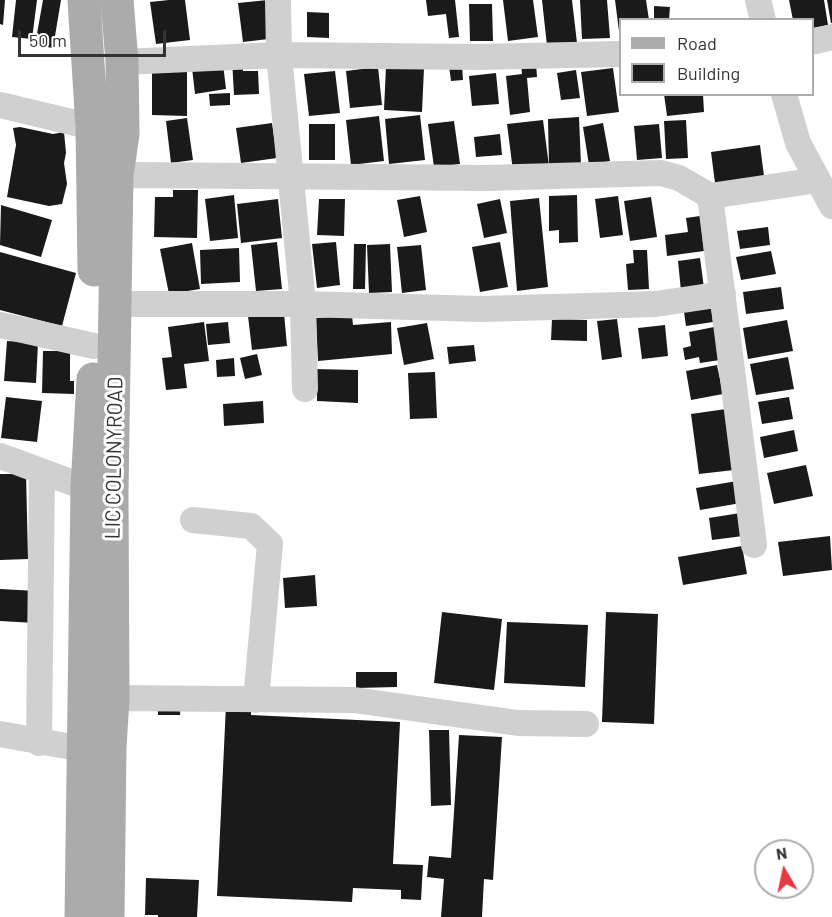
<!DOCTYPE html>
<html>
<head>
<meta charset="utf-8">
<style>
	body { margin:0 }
	#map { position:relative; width:832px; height:917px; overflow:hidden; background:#fff; font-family:Barlow,sans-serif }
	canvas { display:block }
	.legend { position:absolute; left:619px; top:18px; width:195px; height:78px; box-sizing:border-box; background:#fff; border:2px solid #adadad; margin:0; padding:8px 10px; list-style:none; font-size:18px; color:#333 }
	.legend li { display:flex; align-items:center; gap:12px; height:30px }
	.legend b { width:30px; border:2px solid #adadad }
	.north { position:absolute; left:754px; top:839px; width:60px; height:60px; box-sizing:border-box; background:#fff; border:2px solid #adadad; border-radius:50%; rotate:351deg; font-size:16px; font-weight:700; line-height:24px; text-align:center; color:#333 }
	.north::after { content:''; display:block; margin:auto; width:21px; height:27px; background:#e63946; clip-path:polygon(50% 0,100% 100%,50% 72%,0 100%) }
	.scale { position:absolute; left:18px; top:30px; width:148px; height:27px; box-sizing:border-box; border:3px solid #333; border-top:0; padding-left:8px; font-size:18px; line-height:21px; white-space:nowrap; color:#333; -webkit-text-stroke:4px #fff; paint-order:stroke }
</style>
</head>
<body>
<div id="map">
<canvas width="832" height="917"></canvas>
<ul class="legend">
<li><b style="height:8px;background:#ababab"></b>Road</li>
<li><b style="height:16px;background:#1a1a1a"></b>Building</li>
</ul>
<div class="north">N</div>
<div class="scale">50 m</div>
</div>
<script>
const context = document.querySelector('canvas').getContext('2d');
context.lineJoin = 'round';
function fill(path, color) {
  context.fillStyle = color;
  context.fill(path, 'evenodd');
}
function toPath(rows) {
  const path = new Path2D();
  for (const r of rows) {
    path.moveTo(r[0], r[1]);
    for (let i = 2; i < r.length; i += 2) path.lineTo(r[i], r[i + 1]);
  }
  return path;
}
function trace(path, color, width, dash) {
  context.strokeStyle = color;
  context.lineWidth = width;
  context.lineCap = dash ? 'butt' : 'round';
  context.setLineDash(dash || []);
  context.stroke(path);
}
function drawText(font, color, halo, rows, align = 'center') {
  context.font = font + ' Barlow,sans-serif';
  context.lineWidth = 6;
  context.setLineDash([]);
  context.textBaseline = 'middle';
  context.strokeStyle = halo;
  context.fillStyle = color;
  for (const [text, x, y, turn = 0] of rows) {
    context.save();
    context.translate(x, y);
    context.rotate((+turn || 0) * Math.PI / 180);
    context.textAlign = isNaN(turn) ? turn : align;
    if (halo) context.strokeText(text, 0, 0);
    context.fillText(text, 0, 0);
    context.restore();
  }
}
fill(toPath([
	[0,0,5,0,3,25,0,24],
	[16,0,37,0,32,39,12,37],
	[43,0,61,0,53,48,35,45],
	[169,0,185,0,190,40,156,44,150,2],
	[268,0,277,38,243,42,238,3],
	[426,0,455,0,459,37,449,38,446,14,428,16],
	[503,0,533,0,538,37,508,41],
	[542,0,572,0,577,43,547,46],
	[580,0,607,0,610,38,582,39],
	[615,0,646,0,649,20,620,20,619,31],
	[789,0,824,0,828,25,812,28,812,20,793,20],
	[827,0,832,0,832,23,831,23],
	[469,4,492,4,493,41,470,41],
	[654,6,670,7,669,20,654,20],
	[307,12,329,13,329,38,307,37],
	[243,58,243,71,258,71,259,94,234,95,232,59],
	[536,63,537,77,527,78,530,112,510,115,506,76,522,74,521,64],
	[223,64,226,89,195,94,192,68],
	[152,65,187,65,187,116,152,115],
	[462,65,463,80,451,81,449,66],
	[386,66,424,68,422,112,384,110],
	[378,67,382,105,350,108,346,71],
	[613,68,619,112,587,116,581,72],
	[576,70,580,98,561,100,557,73],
	[335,71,340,113,309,116,304,74],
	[496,73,499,104,472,106,469,76],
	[230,93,230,105,210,106,209,94],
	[664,94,703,94,704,112,667,116],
	[420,115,425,160,389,164,385,119],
	[379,116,384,161,351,165,346,120],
	[579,117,581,165,549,166,548,119],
	[187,118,193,160,171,163,166,121],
	[543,120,549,166,513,171,507,124],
	[686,120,688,158,666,159,664,121],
	[454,121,460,164,434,167,428,124],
	[272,123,277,158,241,163,236,128],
	[603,123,610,161,589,165,583,127],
	[309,124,335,124,335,160,309,160],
	[659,124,662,158,637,160,634,126],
	[20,127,53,134,64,132,66,153,64,163,67,184,62,204,49,206,7,197,16,145,13,128],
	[500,134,502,155,476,157,474,137],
	[760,145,764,176,715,183,711,152],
	[173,190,198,190,197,238,154,237,155,197,173,197],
	[234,195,238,238,210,241,205,199],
	[577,195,578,242,559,243,559,230,549,231,549,196],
	[420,196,427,232,404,237,397,200],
	[618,196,623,235,600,238,595,199],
	[651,197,657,237,630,241,624,201],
	[539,198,548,287,517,291,510,201],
	[278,199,282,238,241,243,237,204],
	[319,199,345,199,344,236,317,235],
	[500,199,507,233,484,238,477,204],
	[1,205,52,220,41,257,0,245],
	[700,216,704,251,667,256,665,235,688,232,686,218],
	[768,227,770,245,740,249,737,231],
	[277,242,282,289,256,291,251,245],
	[336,242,340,285,317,288,312,244],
	[500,242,508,287,480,292,472,247],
	[192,243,200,289,169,294,160,249],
	[354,244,366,244,365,289,353,289],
	[390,244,392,292,369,293,367,245],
	[421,245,426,290,402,293,397,247],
	[239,248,240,282,201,284,200,250],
	[633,250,647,250,649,289,628,290,626,264,634,263],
	[771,251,776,274,741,280,736,257],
	[0,252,76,273,62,326,0,310],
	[700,258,704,288,681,291,678,261],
	[781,287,784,309,746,314,743,292],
	[710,301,713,322,686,326,683,305],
	[284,313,287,346,252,350,248,316],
	[352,316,353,325,391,322,392,354,318,361,316,318],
	[552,319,587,320,587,341,551,340],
	[617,319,622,357,602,360,597,321],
	[787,320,793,351,748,359,743,328],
	[204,322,209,361,184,364,187,388,166,390,162,358,172,357,168,327],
	[228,322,230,343,208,345,206,324],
	[427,323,434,359,404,365,397,328],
	[665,325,668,356,642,359,638,328],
	[714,327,720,360,700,363,699,357,685,360,683,348,691,346,689,332],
	[7,341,38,343,36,383,4,381],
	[474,345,476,361,449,364,447,347],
	[43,351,70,351,70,381,74,381,74,394,42,393],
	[257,354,262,375,245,379,240,358],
	[788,357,794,389,756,395,750,364],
	[234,358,235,376,217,377,216,360],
	[717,365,723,394,691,400,686,371],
	[314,369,358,370,358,403,317,401,317,392,313,392],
	[435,372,437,418,410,419,408,373],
	[6,397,42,401,37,442,1,438],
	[789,397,793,419,762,424,758,402],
	[263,401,264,423,224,426,223,404],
	[726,409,734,470,699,474,691,414],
	[794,430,798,451,764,458,760,437],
	[806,465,813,496,774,504,767,473],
	[0,474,26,474,28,559,0,560],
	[737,481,741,503,700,510,696,488],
	[740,513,743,536,712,540,709,518],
	[830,536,832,570,783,576,778,542],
	[742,546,747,574,683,585,678,557],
	[315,575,317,606,285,608,283,578],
	[0,589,37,591,35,623,0,621],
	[442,612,502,619,494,690,434,683],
	[606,612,658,614,654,724,602,722],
	[507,622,588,625,585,687,504,683],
	[356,672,397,672,397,687,356,688],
	[158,702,181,702,180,715,158,715],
	[226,705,251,706,251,715,400,722,393,864,423,865,421,900,401,899,401,890,353,888,352,902,217,896],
	[429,730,449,730,451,805,431,806],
	[459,735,502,737,493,880,484,879,482,917,441,917,444,879,427,877,429,856,451,858],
	[146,878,199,880,197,917,158,917,158,915,145,915]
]), '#1a1a1a');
trace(toPath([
	[278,0,279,55,303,304,305,389],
	[758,0,763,20],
	[812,42,832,37],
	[122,62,279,55,476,57,620,54],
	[784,94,798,143,832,206],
	[0,105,92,127],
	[99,177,134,175,485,178,661,173,679,178,710,196,818,180],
	[710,196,754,545],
	[116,304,303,304,482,309,656,304,723,294],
	[0,325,94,346],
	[0,456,87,488,103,490],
	[193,520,251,526,270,544,256,700],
	[113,698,354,700,518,723,586,724],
	[0,734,83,749,100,748],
	[39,743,42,472]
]), '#d0d0d0', 26);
trace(toPath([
	[84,0,92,127,94,270],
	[81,917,87,488,93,379],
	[108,917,110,748,113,698,112,492,117,175,123,134,122,62,117,0]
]), '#ababab', 33);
drawText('21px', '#333', '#fff', [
	["LIC COLONYROAD",114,458,-89]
]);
</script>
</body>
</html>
